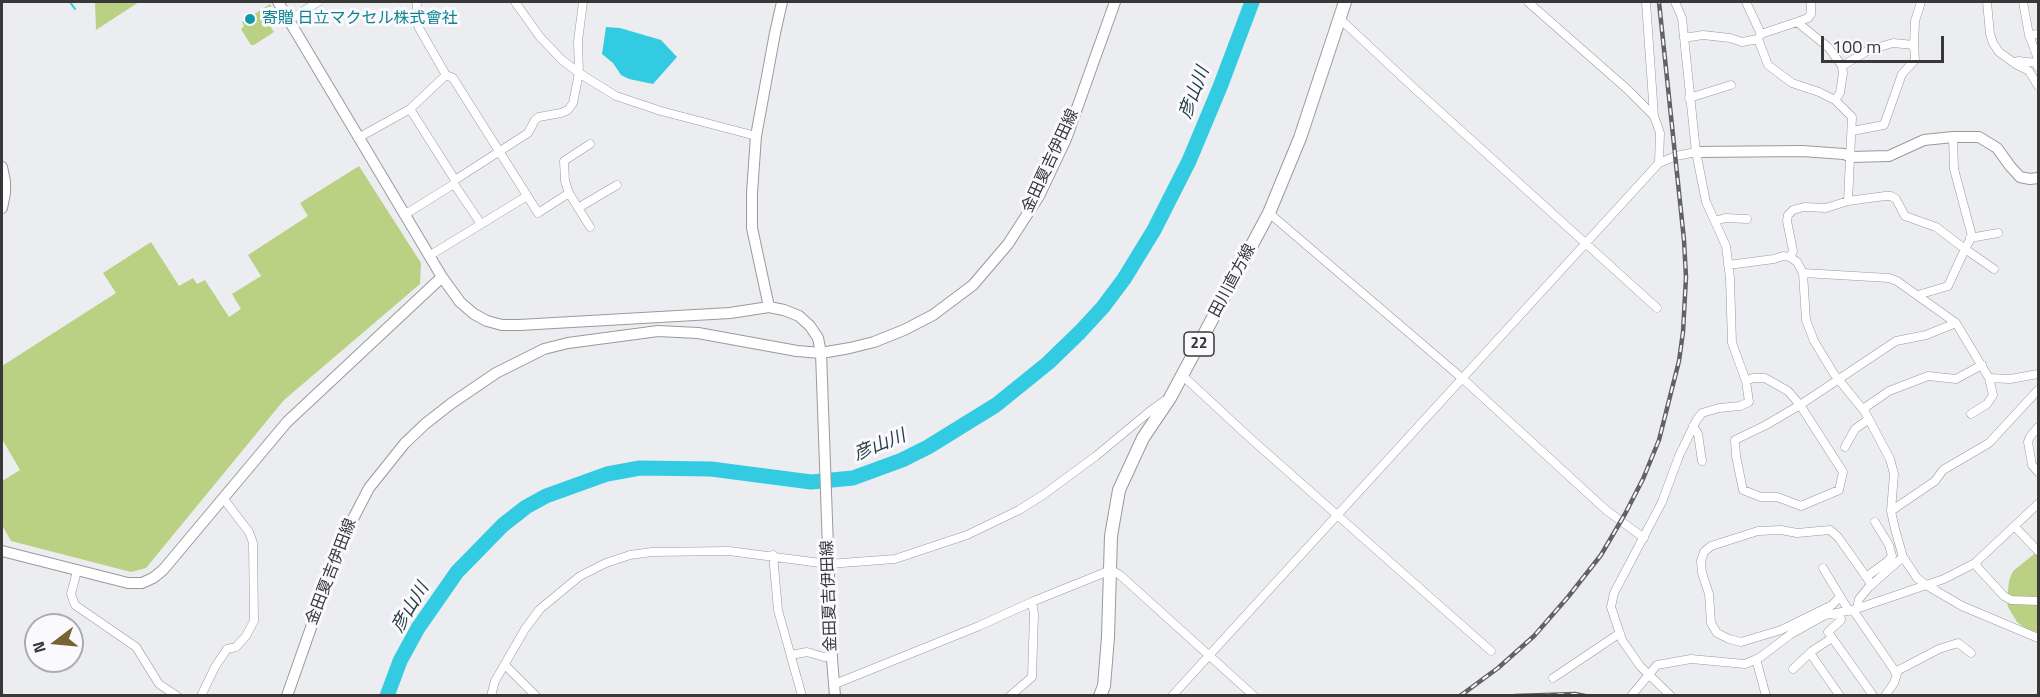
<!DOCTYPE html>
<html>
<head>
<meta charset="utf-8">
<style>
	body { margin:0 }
	#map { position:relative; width:2040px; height:697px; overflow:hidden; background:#ecedf1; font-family:"Titillium Web",sans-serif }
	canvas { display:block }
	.frame { position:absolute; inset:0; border:3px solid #383839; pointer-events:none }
	.north { position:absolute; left:24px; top:613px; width:60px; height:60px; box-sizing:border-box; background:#fafafe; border:2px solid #acacaf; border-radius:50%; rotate:254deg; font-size:16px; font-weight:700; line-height:24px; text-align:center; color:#383839 }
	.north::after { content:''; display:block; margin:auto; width:21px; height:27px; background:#766533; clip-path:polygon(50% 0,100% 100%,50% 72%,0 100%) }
	.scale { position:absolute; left:1821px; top:36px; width:123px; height:27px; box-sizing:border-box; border:3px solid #383839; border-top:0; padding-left:8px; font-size:18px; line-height:21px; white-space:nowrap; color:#383839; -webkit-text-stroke:4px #fafafe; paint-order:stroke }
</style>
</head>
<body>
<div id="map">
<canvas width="2040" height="697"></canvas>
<div class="frame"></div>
<div class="north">N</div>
<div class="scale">100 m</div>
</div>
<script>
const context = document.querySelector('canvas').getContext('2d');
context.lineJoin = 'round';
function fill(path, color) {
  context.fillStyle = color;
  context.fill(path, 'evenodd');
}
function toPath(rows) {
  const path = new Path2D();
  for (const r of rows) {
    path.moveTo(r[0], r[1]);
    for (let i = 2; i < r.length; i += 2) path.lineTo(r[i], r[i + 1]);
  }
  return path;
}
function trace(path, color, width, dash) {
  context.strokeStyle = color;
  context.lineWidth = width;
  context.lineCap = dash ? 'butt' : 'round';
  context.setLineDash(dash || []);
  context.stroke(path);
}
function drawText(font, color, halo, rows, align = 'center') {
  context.font = font + ' "Titillium Web","Noto Sans JP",sans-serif';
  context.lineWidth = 6;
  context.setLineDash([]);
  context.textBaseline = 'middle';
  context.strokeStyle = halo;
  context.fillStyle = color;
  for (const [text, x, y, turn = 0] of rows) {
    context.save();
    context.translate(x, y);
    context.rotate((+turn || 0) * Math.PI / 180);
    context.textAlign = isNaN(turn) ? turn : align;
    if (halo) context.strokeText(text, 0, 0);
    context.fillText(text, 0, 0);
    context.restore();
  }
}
fill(toPath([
	[95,2,139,2,96,30],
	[270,4,277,18,274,20,275,23,271,28,274,32,254,45,251,45,241,29,244,26,242,22],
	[359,166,421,263,420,284,284,400,146,568,131,572,11,541,2,525,2,481,20,470,2,439,2,366,116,293,103,273,151,242,179,286,193,278,197,284,205,280,229,317,241,309,232,294,261,276,248,255,308,216,300,203],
	[2038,551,2038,632,2029,631,2017,622,2008,607,2007,600,2009,581,2013,571]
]), '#bad083');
fill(toPath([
	[606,27,620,28,661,40,677,57,653,84,629,79,621,75,613,63,602,54]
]), '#33cbe1');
trace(toPath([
	[70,2,75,9]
]), '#33cbe1', 2);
trace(toPath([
	[387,696,400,661,418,628,457,572,503,525,526,507,546,496,607,474,640,468,711,469,811,482,853,478,902,460,928,447,996,405,1048,363,1080,332,1103,307,1124,279,1154,230,1189,161,1220,87,1252,2]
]), '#33cbe1', 15);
const street = toPath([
	[417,2,416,19,419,28,446,75,453,78,538,213,569,193],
	[515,2,540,37,562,60,579,73,616,96,661,111,756,136],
	[1528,2,1627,89,1654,116],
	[1646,2,1654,116,1660,133,1659,163],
	[1746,2,1761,34],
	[1987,2,1990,34,1993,43,1999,52,2017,65,2029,71,2038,86],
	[2023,2,2029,35,2037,56,2038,67],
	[1339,18,1414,88,1657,308],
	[289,20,318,2],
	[1797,22,1808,18,1811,14,1811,2],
	[2029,35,2038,34],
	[1684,38,1703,35,1730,38,1742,42,1758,39],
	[1914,45,1915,21,1921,2],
	[2014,63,2018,61,2037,63],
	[1842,66,1869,50,1893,43,1914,45,1915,60,1902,74,1884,125,1852,131],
	[1689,98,1731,85],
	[1835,100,1840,93,1843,73,1842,66,1829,48,1797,22,1761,34,1758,39,1768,65,1792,83,1819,92,1835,100,1852,117,1848,201],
	[410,109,455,180,528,133,535,120,539,117,561,113,568,110,573,103,579,73,578,41,583,2],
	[358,138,410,109,446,75],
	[590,144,564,161,565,181,569,193,590,227],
	[455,180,454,184,481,224],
	[578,208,617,185],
	[1269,213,1463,379,1606,510,1644,538],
	[404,215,454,184],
	[1715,221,1725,218,1747,219],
	[1970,238,1998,233],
	[429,256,527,196],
	[1790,257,1793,251,1787,221,1788,215,1793,210,1804,207,1826,208,1848,201,1885,196,1891,196,1896,199,1905,216,1936,227,1965,249,1972,236,1954,169,1953,137],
	[1728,265,1774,259,1783,256,1790,257,1797,262,1803,273,1806,320,1814,341,1834,374,1865,412,1890,459,1894,474,1891,511,1895,529,1903,557,1917,578,1926,585,1962,606,2038,638],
	[1803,273,1889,278,1897,281,1956,323,1989,378,2010,379,2038,374],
	[1918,295,1948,286,1965,249,1994,269],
	[1182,375,1250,438,1491,651],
	[1746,381,1753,378,1765,378,1788,391,1800,405,1896,341,1926,335,1956,323],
	[1800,405,1843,472,1839,490,1801,506,1777,497,1761,497,1743,490,1736,456,1735,440,1766,425,1800,405],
	[1863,409,1889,391,1928,376,1956,379,1982,365],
	[1971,414,1987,404,1993,395,1989,378],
	[1693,426,1698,434,1702,461],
	[2038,427,2030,437,2028,442,2032,465,2038,472],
	[1845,447,1855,429,1869,419],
	[1891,511,1935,481,1943,470,1989,443,2038,390],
	[2015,527,2038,551],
	[773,555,778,610,802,696],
	[1975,563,1979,569,2004,596,2011,600,2038,601],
	[1823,568,1849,611],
	[77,571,71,594,75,605,136,647,159,684,177,696],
	[1866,577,1888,561,1892,556,1889,545,1875,522],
	[1840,597,1832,605,1781,630,1741,642,1729,639,1717,633,1711,623,1709,594,1702,573,1701,561,1704,552,1711,546,1758,531,1781,530,1797,533,1830,530,1838,537,1872,585],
	[1857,608,1859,599,1869,587,1903,557],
	[1853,610,1897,674,1894,683,1885,696],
	[1840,613,1841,620,1828,632,1872,694,1870,696],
	[1810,653,1840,696],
	[791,655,807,652,824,657,832,656],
	[1756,659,1766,696],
	[505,665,536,696],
	[1793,669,1812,651,1832,638],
	[1895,672,1939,649,1958,643,1971,653],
	[1553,678,1620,633],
	[835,684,979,626,1034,601,1111,570,1120,575,1254,696],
	[201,696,215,667,227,649,236,647,246,636,254,621,253,543,249,532,223,498],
	[491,696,495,681,525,629,540,609,580,576,606,563,630,555,652,552,729,551,828,564,895,559,967,535,1019,510,1043,495,1096,456,1149,412,1164,401],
	[1010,696,1032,677,1034,614,1032,602],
	[1172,696,1659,163,1676,156,1696,152],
	[1631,696,1657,665,1691,659,1745,664,1759,658,1791,634,1825,615,1853,610,1944,579,1975,563,2038,504],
	[1671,696,1640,666,1622,640,1611,607,1614,593,1662,502,1679,456,1696,421,1702,413,1719,408,1740,406,1749,402,1746,381,1732,343,1730,278,1726,246,1706,202,1696,152,1682,18,1675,2]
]);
const secondary = toPath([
	[278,2,442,277,460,302,474,314,487,321,502,325,519,325,730,313,769,307,784,310,799,316,810,326,818,338,821,353,832,659,835,696],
	[1696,152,1802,151,1844,154,1851,157,1889,156,1924,140,1953,137,1979,137,1997,148,2010,166,2020,177,2030,179,2038,178],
	[2,167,5,181,5,193,2,208],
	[769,307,752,228,752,193,756,136,775,33,782,2],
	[2,551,128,583,142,583,153,578,163,570,287,422,442,277],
	[287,696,341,542,369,488,405,443,425,424,452,403,496,373,544,349,568,343,658,331,698,333,797,351,821,353,850,348,874,342,904,330,933,315,973,285,1008,244,1039,196,1066,139,1115,2]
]);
const primary = toPath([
	[1100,696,1104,686,1108,637,1111,536,1119,490,1143,438,1170,398,1269,213,1300,138,1345,2]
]);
trace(street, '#9a9a9e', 9);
trace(secondary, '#9a9a9e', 12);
trace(primary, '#9a9a9e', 14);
trace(street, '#fff', 8);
trace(secondary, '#fff', 10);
trace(primary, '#fff', 12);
const rail = toPath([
	[1460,696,1498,668,1534,636,1568,597,1601,555,1625,514,1643,479,1659,440,1679,361,1683,332,1686,277,1684,240,1659,2],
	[1515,696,1575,694,1585,696]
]);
trace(rail, '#626264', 4.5);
trace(rail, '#fafafe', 2, [7]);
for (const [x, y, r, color] of [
	[250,19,6,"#0f9aa8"]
]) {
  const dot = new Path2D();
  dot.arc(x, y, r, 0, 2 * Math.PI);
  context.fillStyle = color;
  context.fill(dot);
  trace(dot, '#fafafe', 2);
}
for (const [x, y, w] of [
	[1199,344,30]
]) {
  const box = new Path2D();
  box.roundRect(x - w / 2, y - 12, w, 24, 4.5);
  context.fillStyle = '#fafafe';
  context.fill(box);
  trace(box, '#383839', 1.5);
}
drawText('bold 15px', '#383839', null, [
	["22",1199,344]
]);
drawText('16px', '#0d838f', '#fafafe', [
	["寄贈 日立マクセル株式會社",262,19]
], 'left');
drawText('16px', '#383839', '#fafafe', [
	["金田夏吉伊田線",1051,161,-65],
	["田川直方線",1233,281,-62],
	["金田夏吉伊田線",332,572,-69],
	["金田夏吉伊田線",830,596,-92]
]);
drawText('italic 18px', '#263e42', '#fafafe', [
	["彦山川",1195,93,-69],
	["彦山川",880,446,-22],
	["彦山川",411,608,-59]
]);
</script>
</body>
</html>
